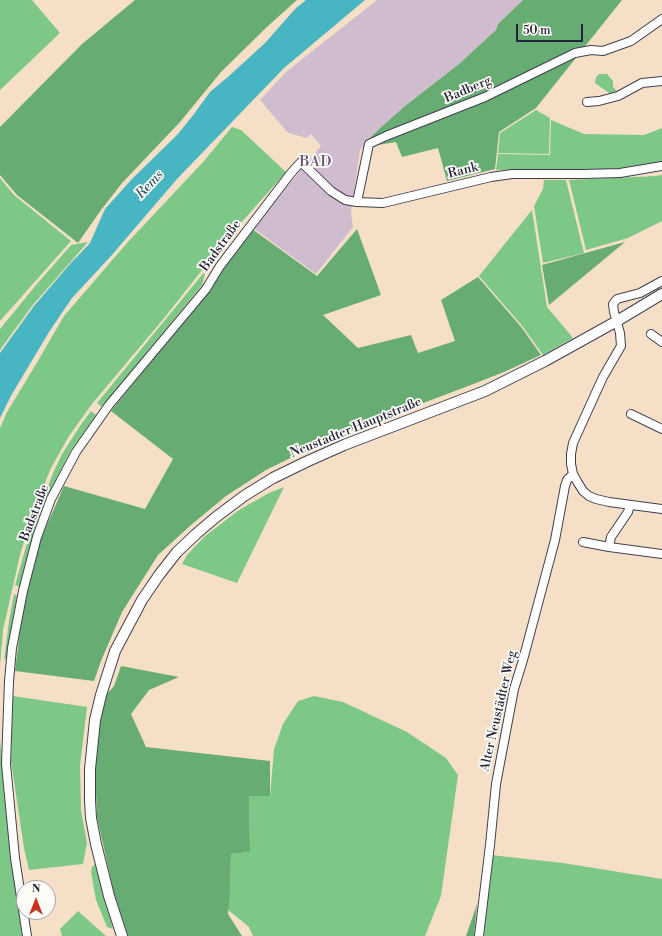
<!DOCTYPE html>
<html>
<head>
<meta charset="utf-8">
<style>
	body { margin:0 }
	#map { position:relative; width:662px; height:936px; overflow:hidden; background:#f5e0c7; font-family:"Libre Bodoni",serif }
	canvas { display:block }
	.north { position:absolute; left:16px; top:880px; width:40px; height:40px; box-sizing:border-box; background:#fdfcf7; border:1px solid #a5a5ac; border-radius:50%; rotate:0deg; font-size:11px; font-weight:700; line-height:16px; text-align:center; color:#22223b }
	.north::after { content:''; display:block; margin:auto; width:14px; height:18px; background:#c8321e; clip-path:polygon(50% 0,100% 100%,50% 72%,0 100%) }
	.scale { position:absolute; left:516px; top:24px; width:67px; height:18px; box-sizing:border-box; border:2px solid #22223b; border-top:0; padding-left:5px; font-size:12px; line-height:14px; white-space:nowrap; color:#22223b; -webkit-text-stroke:3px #fdfcf7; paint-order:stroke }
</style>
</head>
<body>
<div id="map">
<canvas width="662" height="936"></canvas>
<div class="north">N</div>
<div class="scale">50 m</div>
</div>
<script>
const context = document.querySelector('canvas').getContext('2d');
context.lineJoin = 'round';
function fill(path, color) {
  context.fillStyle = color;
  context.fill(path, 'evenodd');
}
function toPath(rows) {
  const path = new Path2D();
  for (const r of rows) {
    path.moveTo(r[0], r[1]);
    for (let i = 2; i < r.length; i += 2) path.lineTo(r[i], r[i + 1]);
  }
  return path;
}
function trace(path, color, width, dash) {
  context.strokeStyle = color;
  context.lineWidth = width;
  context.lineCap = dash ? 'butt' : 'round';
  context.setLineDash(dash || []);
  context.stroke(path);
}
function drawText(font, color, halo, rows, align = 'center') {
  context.font = font + ' "Libre Bodoni",serif';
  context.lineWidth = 3.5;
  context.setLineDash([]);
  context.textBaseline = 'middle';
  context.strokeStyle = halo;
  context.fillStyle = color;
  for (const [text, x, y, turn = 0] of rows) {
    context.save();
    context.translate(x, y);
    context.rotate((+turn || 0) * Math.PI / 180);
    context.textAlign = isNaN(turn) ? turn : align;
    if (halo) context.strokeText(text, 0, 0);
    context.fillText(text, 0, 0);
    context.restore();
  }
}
fill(toPath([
	[377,0,523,0,498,24,496,30,459,64,405,106,379,129,360,150,351,213,353,227,316,274,253,228,321,146,311,134,307,138,288,133,260,100,287,71]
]), '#cfbdcf');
fill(toPath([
	[0,0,32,0,60,33,0,90],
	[599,74,607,74,613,81,613,87,618,92,612,95,595,83,596,77],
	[536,110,550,118,549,154,498,153,500,133],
	[551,120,584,134,644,135,662,128,662,163,636,168,580,171,555,169,496,170,498,154,550,155],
	[232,127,241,130,286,172,225,241,165,317,92,404,69,436,51,468,40,495,29,525,20,555,3,630,0,666,0,428,7,412,35,366,64,316,127,243,204,161],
	[662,175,662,221,628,238,586,250,569,180,655,176],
	[0,178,14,195,71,241,0,321],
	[544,180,566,180,584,253,543,263,534,206,543,189],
	[532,210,547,307,573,338,543,355,523,327,479,276],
	[88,242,32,306,0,350,0,329,36,285,71,245],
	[206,270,202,285,102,407,97,403],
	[91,411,96,415,71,450,52,487,30,546,20,587,15,585,30,533,53,473,62,454,82,423],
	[284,487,237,583,182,564,187,555,204,537,239,510,269,493],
	[14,594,17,596,13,617,8,656,4,660,9,621],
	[13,696,87,707,80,766,81,810,87,843,83,864,29,870,24,848,11,761],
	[314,696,343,702,407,732,446,758,458,775,441,896,425,936,253,936,249,927,227,909,230,893,231,854,250,852,249,796,270,796,274,749,283,724,298,701],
	[0,739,8,827,22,936,0,936],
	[491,855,563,863,662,879,662,936,484,936],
	[95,864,113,929,107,927,96,900,91,872,92,867],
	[78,911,106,936,62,936,60,929]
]), '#7dc886');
fill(toPath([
	[135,0,297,0,268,26,221,72,180,122,122,183,101,210,78,243,17,195,0,175,0,127,82,44],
	[523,0,622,0,536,108,499,132,495,169,447,181,438,148,402,157,396,142,372,146,368,140,379,129,405,106,459,64,496,30,498,24],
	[252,229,317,276,357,229,381,295,323,315,358,348,411,335,418,353,455,341,441,300,478,277,522,328,541,355,504,372,463,388,349,431,313,447,266,470,226,496,191,525,158,555,122,612,101,661,94,681,15,671,23,607,39,543,64,486,145,509,173,459,111,411,210,290,219,266],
	[625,242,549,305,542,265],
	[121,666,179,677,149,690,131,714,146,747,270,761,270,796,249,796,250,852,231,854,230,893,228,914,242,936,128,936,114,893,97,817,96,793,95,767,97,743,101,718,106,695,114,686],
	[477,904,474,936,466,936]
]), '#66ac73');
fill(toPath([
	[306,0,365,0,284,68,177,179,111,256,72,298,49,332,12,394,0,418,0,353,34,306,70,264,90,243,105,209,132,179,178,134,194,114,210,92,229,76,265,43,296,8]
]), '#48b5c2');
const minor = toPath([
	[587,102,599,101,618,96,642,83,662,81],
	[357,202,369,144,386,136,485,97,575,53,591,50,603,51,631,41,662,19],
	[662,281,640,293,617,299,613,304,614,312,620,333,621,346,603,377,573,443,571,454,571,464,573,474,578,483,583,491,589,496,596,499,609,502,662,509],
	[651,334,662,342],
	[631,414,662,429],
	[630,505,628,512,611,537,609,547,662,554],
	[583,542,609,547],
	[27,936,15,858,6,764,9,681,12,648,23,591,37,537,51,499,76,452,109,405,206,289,220,266,291,173,301,162,331,191,345,200,357,202,383,203,491,177,512,174,584,174,620,173,662,166],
	[479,936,490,845,496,784,514,689,523,660,555,540,565,486,567,480,573,474]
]);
const tertiary = toPath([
	[122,936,109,896,96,844,91,818,90,800,90,769,95,720,101,695,115,651,142,600,159,575,177,552,196,534,216,517,244,496,273,478,308,461,344,445,485,391,545,361,617,321,662,294]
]);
trace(minor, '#423e50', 10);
trace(tertiary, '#423e50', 12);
trace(minor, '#fff', 8);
trace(tertiary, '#fff', 10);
drawText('13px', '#22223b', '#fdfcf7', [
	["Badberg",468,90,-23],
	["Rank",463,171,-14],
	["Badstraße",221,246,-54],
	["Neustadter Hauptstraße",356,428,-22],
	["Badstraße",35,513,-69],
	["Alter Neustädter Weg",499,711,-77]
]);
context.letterSpacing = '1px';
drawText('14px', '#5b5273', '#fdfcf7', [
	["BAD",316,163]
]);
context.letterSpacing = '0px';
drawText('italic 14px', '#315d71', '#fdfcf7', [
	["Rems",150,185,-47]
]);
</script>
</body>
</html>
